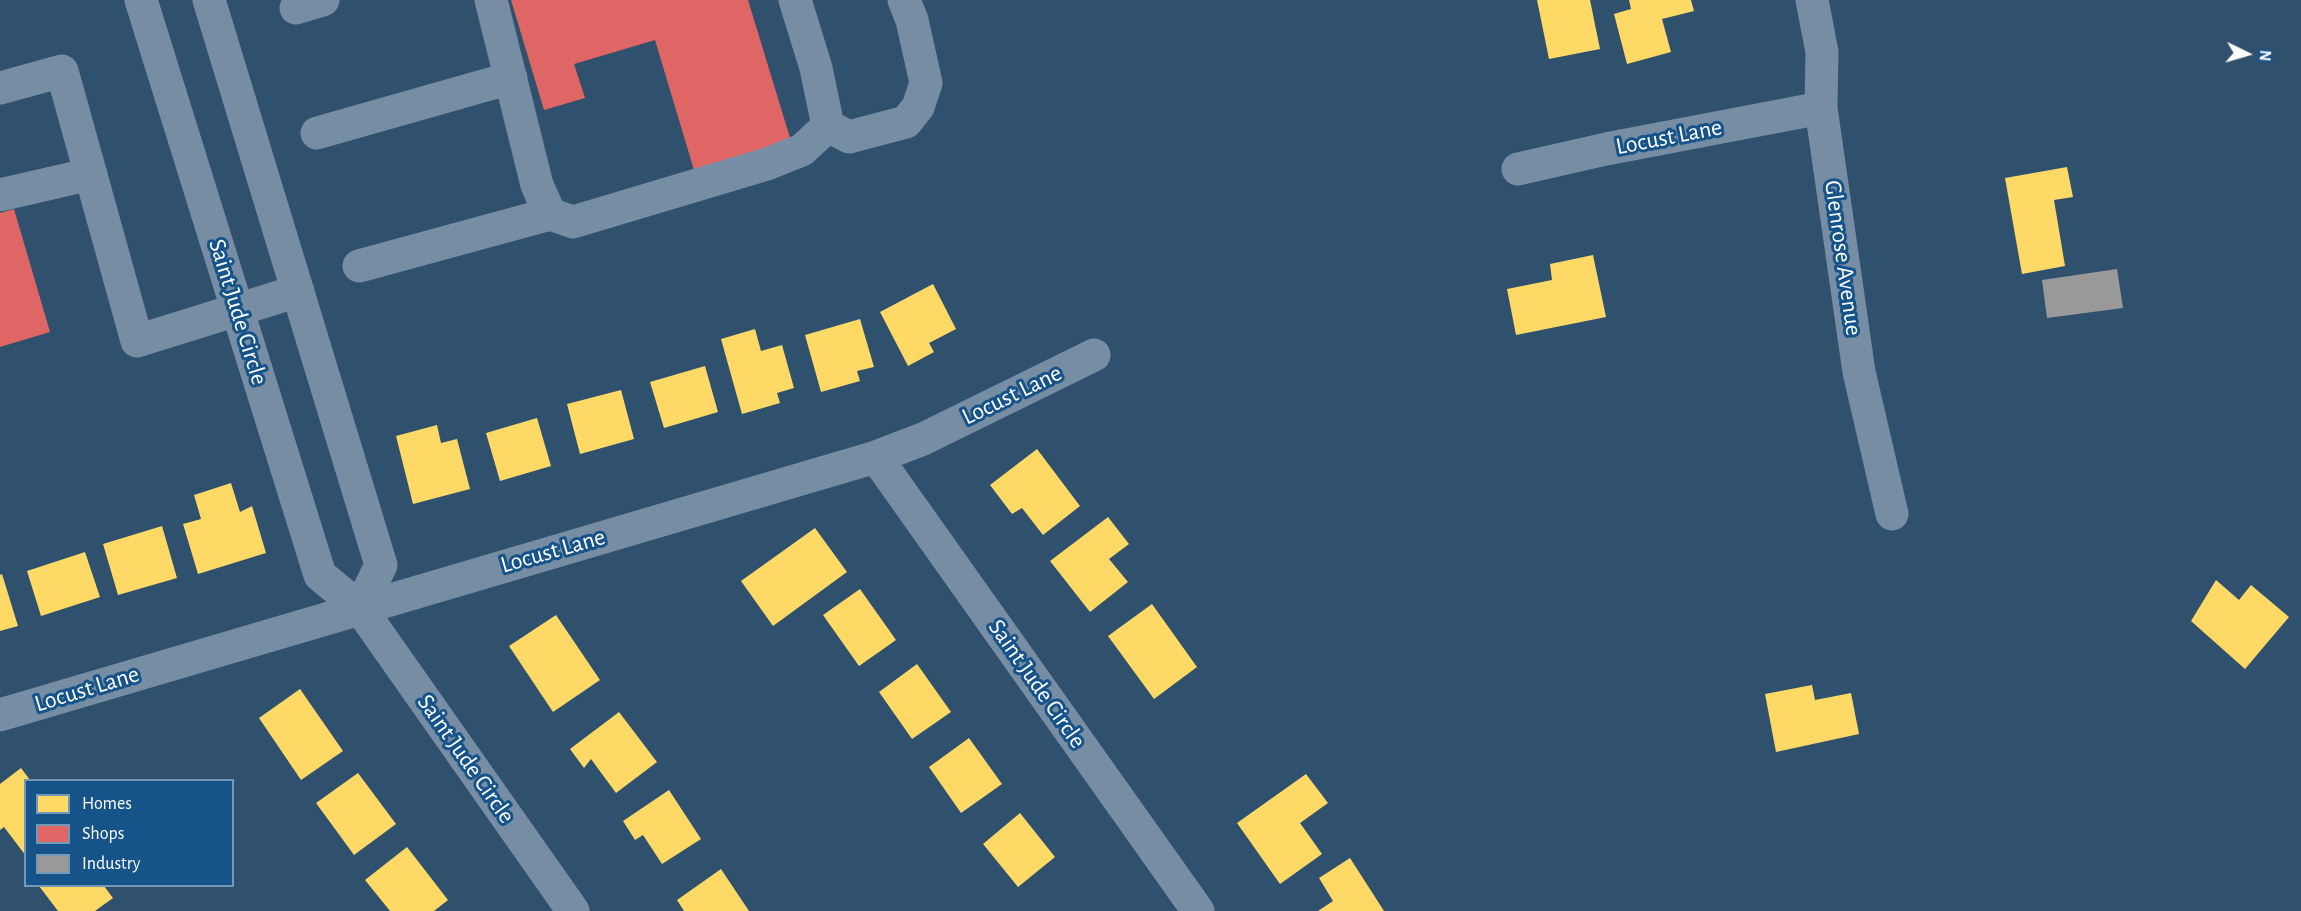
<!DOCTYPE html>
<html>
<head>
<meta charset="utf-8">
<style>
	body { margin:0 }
	#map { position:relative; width:2301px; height:911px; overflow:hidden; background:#2f516e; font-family:"Alegreya Sans",sans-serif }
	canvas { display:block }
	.legend { position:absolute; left:24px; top:779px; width:210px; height:108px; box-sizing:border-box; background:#155388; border:2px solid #7398b8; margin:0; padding:8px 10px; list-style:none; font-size:18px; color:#fff }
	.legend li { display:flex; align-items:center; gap:12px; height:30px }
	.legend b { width:30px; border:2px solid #7398b8 }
	.north { position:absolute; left:2217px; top:24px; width:60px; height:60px; -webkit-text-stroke:4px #155388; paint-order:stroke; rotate:95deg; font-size:16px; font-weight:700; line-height:24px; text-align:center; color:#fff }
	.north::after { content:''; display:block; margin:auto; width:21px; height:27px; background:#fff; clip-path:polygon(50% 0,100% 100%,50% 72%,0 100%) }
</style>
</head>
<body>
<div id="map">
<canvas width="2301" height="911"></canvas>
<ul class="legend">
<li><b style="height:16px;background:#ffd966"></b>Homes</li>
<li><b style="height:16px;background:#e06666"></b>Shops</li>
<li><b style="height:16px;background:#999"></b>Industry</li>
</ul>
<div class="north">N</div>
</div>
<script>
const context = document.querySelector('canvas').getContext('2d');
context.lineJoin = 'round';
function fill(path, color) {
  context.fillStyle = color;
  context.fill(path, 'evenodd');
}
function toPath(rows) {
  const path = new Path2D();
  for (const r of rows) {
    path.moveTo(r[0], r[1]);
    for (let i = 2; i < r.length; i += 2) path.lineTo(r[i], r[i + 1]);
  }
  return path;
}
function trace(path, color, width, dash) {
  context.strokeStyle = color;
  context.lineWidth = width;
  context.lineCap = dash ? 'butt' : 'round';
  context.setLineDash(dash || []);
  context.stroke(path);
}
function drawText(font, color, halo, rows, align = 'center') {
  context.font = font + ' "Alegreya Sans",sans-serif';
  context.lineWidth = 6;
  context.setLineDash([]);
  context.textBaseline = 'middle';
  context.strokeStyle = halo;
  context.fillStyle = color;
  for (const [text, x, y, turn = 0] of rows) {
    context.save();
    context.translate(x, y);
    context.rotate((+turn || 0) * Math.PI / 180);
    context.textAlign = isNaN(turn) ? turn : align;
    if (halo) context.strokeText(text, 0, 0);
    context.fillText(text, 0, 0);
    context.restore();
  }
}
fill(toPath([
	[1537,0,1590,0,1600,49,1549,59],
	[1629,0,1691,0,1694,11,1662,19,1671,52,1627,64,1614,14,1631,9],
	[2067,167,2073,197,2054,200,2065,266,2022,274,2005,178],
	[1593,255,1606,317,1516,335,1507,289,1552,280,1550,264],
	[933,284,956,329,929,343,934,352,908,366,880,312],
	[860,319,874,367,857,371,860,381,821,392,805,335],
	[755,329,761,351,782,345,794,388,777,393,780,403,742,414,721,339],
	[705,366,718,412,664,428,650,382],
	[621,390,634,439,580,454,567,404],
	[537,418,551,466,500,481,486,433],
	[437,425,441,443,457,439,470,489,413,504,396,436],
	[1037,449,1080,506,1043,535,1022,508,1012,514,990,485],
	[231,483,240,512,252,506,266,553,198,574,183,524,201,519,194,495],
	[1108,517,1129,544,1109,559,1128,582,1090,612,1050,561],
	[162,526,177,578,118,595,103,544],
	[815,528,847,572,773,626,741,581],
	[85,552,100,597,41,616,27,571],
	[2,574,18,626,0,631,0,575],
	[2216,580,2239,600,2251,585,2289,617,2245,669,2191,621],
	[860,589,896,640,859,666,823,615],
	[1152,604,1197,667,1154,699,1108,636],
	[556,615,600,680,553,712,509,646],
	[917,664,951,712,912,739,879,692],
	[1812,685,1815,700,1851,693,1859,734,1776,752,1765,694],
	[300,689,343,751,301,780,259,718],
	[619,712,657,762,616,793,591,759,584,768,570,749],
	[969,738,1002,784,961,813,929,767],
	[21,768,30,780,26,780,26,856,4,827,0,830,0,784],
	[358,773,396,824,354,855,316,803],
	[1306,774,1328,803,1300,823,1322,854,1280,884,1237,823],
	[669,790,701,839,662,864,643,835,635,840,623,821],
	[1020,813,1055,857,1018,887,983,844],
	[407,847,448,900,434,911,390,911,365,880],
	[1350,858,1384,911,1318,911,1333,901,1319,878],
	[721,869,749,911,684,911,677,900],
	[39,886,104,886,113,898,95,911,58,911]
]), '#ffd966');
fill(toPath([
	[511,0,748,0,791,141,694,170,655,40,574,64,585,98,544,110],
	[14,209,50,332,0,347,0,213]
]), '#e06666');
fill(toPath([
	[2117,269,2123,308,2047,318,2042,280]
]), '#999');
trace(toPath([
	[141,0,320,575,360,608,573,911],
	[209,0,381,565,360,608],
	[491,0,537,185,550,214,573,222,767,164,802,150,828,126],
	[795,0,816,68,828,126,849,137,906,122,918,107,926,83,912,20,904,0],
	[1812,0,1822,52,1821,108,1859,372,1892,514],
	[296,8,323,0],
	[0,88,62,71,137,341,298,291],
	[317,133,511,78],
	[1518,169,1606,149,1821,108],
	[0,195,91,174],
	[359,266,550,214],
	[876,457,1198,911],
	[0,715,876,457,923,439,1094,355]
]), '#768da4', 33);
drawText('24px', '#fff', '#155388', [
	["Locust Lane",1669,137,-11],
	["Glenrose Avenue",1843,258,82],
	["Saint Jude Circle",238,312,73],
	["Locust Lane",1012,395,-26],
	["Locust Lane",553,551,-16],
	["Saint Jude Circle",1037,684,55],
	["Locust Lane",87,689,-17],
	["Saint Jude Circle",466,759,55]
]);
</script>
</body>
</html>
